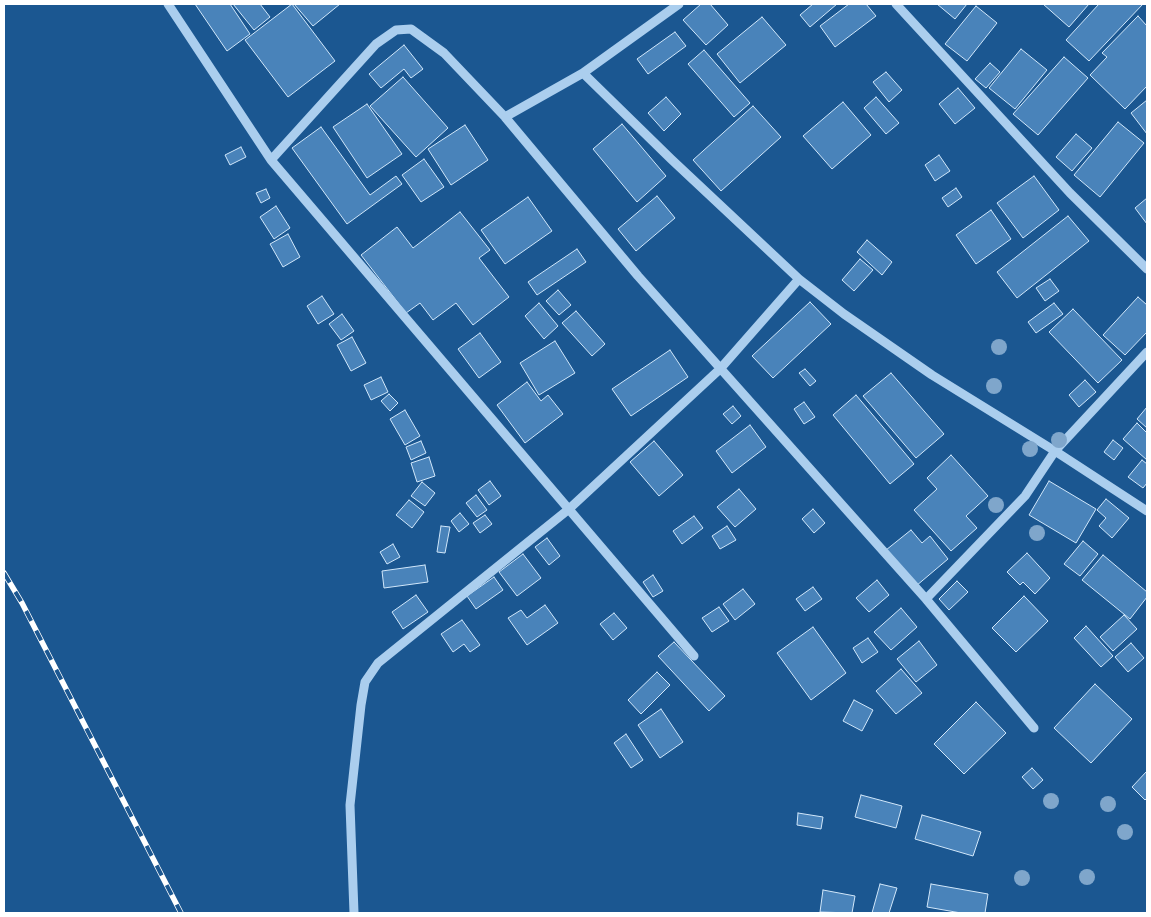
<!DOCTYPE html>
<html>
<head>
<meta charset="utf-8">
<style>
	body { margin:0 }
	#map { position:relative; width:1151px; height:917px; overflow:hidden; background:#1b5791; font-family:Raleway,sans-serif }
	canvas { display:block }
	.frame { position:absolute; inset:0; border:5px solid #fff; pointer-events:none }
</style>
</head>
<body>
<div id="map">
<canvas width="1151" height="917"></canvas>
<div class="frame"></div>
</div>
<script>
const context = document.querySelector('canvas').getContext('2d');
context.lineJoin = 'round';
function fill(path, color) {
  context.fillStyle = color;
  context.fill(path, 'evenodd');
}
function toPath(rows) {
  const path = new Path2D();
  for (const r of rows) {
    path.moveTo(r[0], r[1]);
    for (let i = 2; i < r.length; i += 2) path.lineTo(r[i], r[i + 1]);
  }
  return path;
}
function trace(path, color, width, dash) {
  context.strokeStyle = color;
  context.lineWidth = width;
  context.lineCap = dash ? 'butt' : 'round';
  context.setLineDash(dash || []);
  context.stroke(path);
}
const building = toPath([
	[195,4,230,4,250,34,227,51,195,4],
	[233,4,260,4,270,17,254,30,233,4],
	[292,4,335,61,288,97,245,40,292,4],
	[294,4,340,4,313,26,294,4],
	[701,4,710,4,728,25,706,45,683,20,701,4],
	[813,4,837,4,810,27,800,15,813,4],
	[849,4,866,4,876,16,835,47,820,26,849,4],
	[937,4,967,4,955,19,937,4],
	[1043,4,1089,4,1069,27,1043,4],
	[1099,4,1143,4,1089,61,1066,40,1099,4],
	[976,6,997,23,967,61,945,44,976,6],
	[1138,16,1147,26,1147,86,1125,109,1090,75,1107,57,1102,53,1138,16],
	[762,17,786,45,740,83,717,54,762,17],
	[675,32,686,46,648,74,637,59,675,32],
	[404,45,423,69,411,78,404,69,381,88,369,74,404,45],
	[1021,49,1047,70,1015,109,989,88,1021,49],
	[704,50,750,103,734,117,688,64,704,50],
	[1064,57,1088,78,1038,135,1013,114,1064,57],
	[990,63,1000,72,986,88,975,79,990,63],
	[886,72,902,90,889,102,873,82,886,72],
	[403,77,448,128,416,157,370,106,403,77],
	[958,88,975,108,955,124,939,104,958,88],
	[666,97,681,114,664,131,648,113,666,97],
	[876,97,899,123,886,134,864,108,876,97],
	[1147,100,1147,134,1131,113,1147,100],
	[843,102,871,135,832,169,803,136,843,102],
	[367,104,402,154,367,178,333,127,367,104],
	[753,106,781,137,721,191,693,160,753,106],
	[1118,122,1144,143,1100,197,1074,175,1118,122],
	[622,124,666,176,637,202,593,149,622,124],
	[465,125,488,160,451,185,428,149,465,125],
	[321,127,370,195,396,176,402,184,347,224,292,148,321,127],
	[1076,134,1092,148,1072,171,1056,157,1076,134],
	[241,147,246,157,230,165,225,155,241,147],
	[939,155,950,171,935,181,925,165,939,155],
	[424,159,444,187,421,202,402,175,424,159],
	[1034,176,1059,210,1023,238,997,203,1034,176],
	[956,188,962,197,948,207,942,198,956,188],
	[266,189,270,198,261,203,256,193,266,189],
	[657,196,675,218,636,251,618,229,657,196],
	[528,197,552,231,505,264,481,230,528,197],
	[1147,198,1147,224,1135,208,1147,198],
	[276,206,290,228,274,239,260,217,276,206],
	[991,210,1011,239,976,264,956,235,991,210],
	[460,212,490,250,479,258,509,297,473,325,456,303,433,320,420,303,406,313,361,255,397,227,413,248,460,212],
	[1068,216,1089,241,1017,298,997,272,1068,216],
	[288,234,300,257,283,267,270,244,288,234],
	[867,240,892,262,882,275,857,252,867,240],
	[577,249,586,262,537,295,528,282,577,249],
	[860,259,873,270,854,291,842,280,860,259],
	[1050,279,1059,291,1045,301,1036,288,1050,279],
	[558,290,571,305,559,315,546,301,558,290],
	[322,296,334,314,318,324,307,306,322,296],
	[1138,297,1147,305,1147,332,1125,355,1103,335,1138,297],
	[810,302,831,324,773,378,752,356,810,302],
	[539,303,558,326,544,339,525,316,539,303],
	[1054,303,1063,314,1036,333,1028,322,1054,303],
	[1073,309,1122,360,1098,383,1049,332,1073,309],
	[576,311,605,344,592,356,562,323,576,311],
	[342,314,354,331,341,340,329,324,342,314],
	[480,333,501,362,479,378,458,349,480,333],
	[352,337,366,363,351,371,337,345,352,337],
	[555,341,575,373,539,395,520,363,555,341],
	[670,350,688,377,631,416,612,389,670,350],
	[805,369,816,381,810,386,799,373,805,369],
	[891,373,944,434,916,458,863,396,891,373],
	[381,377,388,392,371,400,364,385,381,377],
	[1085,380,1096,392,1079,407,1069,395,1085,380],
	[527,382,541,401,548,395,563,414,525,443,497,405,527,382],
	[389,394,398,403,390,411,381,401,389,394],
	[856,395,914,464,890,484,833,415,856,395],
	[804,402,815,417,804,424,794,409,804,402],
	[733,406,741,416,732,424,723,414,733,406],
	[1147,407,1147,428,1137,419,1147,407],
	[405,410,420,436,405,445,390,419,405,410],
	[1137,423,1147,433,1147,460,1123,439,1137,423],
	[750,425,766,447,732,473,716,451,750,425],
	[1113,440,1123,448,1114,460,1104,452,1113,440],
	[421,441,426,453,411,460,406,447,421,441],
	[654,441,683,475,659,496,630,462,654,441],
	[951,455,988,496,966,516,977,528,951,551,914,510,937,489,927,478,951,455],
	[429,457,435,476,417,482,411,463,429,457],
	[1142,460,1147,464,1147,483,1143,488,1128,477,1142,460],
	[490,481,501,496,489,505,478,490,490,481],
	[1049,481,1096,509,1076,543,1029,515,1049,481],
	[422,482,435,493,425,506,411,496,422,482],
	[739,489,756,509,735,527,717,507,739,489],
	[476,495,487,510,477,517,466,503,476,495],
	[1106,499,1129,518,1112,538,1099,526,1106,518,1097,510,1106,499],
	[409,500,424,512,412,528,396,515,409,500],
	[813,509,825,523,814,533,802,519,813,509],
	[460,513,469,524,459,532,451,521,460,513],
	[485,515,492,524,480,533,473,523,485,515],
	[694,516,703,528,682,544,673,531,694,516],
	[441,526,450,527,445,553,437,552,441,526],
	[727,526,736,540,720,549,712,536,727,526],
	[911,530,922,543,930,536,948,559,916,586,886,550,911,530],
	[547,538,560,556,549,565,535,547,547,538],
	[1083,541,1098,554,1080,576,1064,564,1083,541],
	[393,544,400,557,387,564,380,552,393,544],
	[1027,553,1050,578,1035,594,1023,582,1020,585,1007,572,1027,553],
	[523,554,541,578,517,596,499,572,523,554],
	[1103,555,1147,592,1147,597,1130,619,1082,580,1103,555],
	[425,565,428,582,384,588,382,571,425,565],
	[653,575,663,591,653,597,643,582,653,575],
	[494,577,503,590,476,609,467,596,494,577],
	[877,580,889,595,869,612,856,598,877,580],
	[957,581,968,592,949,610,939,599,957,581],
	[813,587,822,599,805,611,796,599,813,587],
	[743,589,755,604,735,620,723,604,743,589],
	[416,595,428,612,403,629,392,612,416,595],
	[1024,596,1048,621,1016,652,992,628,1024,596],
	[545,605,558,623,527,645,508,618,521,610,527,618,545,605],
	[719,607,729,621,712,632,702,618,719,607],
	[901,608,917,627,891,650,874,632,901,608],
	[614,613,627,628,613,640,600,624,614,613],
	[1124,615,1137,629,1113,651,1100,637,1124,615],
	[462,620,480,645,470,652,464,644,453,652,441,634,462,620],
	[1086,626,1113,656,1101,667,1074,638,1086,626],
	[813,627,846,673,811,700,777,653,813,627],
	[868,638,878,652,862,663,853,648,868,638],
	[919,641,937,665,916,682,897,659,919,641],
	[674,642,725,696,709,711,658,656,674,642],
	[1131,643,1144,658,1128,672,1115,657,1131,643],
	[901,669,922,693,896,714,876,691,901,669],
	[657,672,670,685,641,714,628,700,657,672],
	[1095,684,1132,719,1091,763,1054,728,1095,684],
	[854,700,873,710,862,731,843,721,854,700],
	[976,702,1006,733,964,774,934,744,976,702],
	[661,709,683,742,660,758,638,725,661,709],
	[626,734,643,760,631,768,614,743,626,734],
	[1032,768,1043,780,1033,789,1022,777,1032,768],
	[1147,771,1147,798,1145,800,1132,787,1147,771],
	[861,795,902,806,896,828,855,817,861,795],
	[798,813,823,817,821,829,797,825,798,813],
	[922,815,981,832,973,856,915,839,922,815],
	[880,884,897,888,889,913,872,913,880,884],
	[931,884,988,894,985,913,961,913,927,907,931,884],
	[823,890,855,896,852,913,820,912,823,890]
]);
fill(building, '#4983ba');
trace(building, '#d1e7fa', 1);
trace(toPath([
	[168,4,271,160,694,656],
	[896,4,1070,193,1147,269],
	[583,73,671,159,799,279,844,314,932,375,1055,451,1147,511],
	[505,117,583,73,679,4],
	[271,160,376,44,396,30,411,29,444,53,505,117,638,276,926,599,1034,728],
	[926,599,1025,496,1055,451,1147,352],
	[354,913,350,805,361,705,365,682,378,663,569,509,720,369,799,279]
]), '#abceee', 9);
const rail = toPath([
	[4,573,22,603,181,913]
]);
trace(rail, '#fff', 5.5);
trace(rail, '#1b5791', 4, [11]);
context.fillStyle = '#7fa6cb';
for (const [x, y] of [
	[999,347],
	[994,386],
	[1059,440],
	[1030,449],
	[996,505],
	[1037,533],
	[1051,801],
	[1108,804],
	[1125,832],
	[1087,877],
	[1022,878]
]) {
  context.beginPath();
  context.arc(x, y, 8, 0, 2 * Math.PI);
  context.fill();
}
</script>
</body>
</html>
